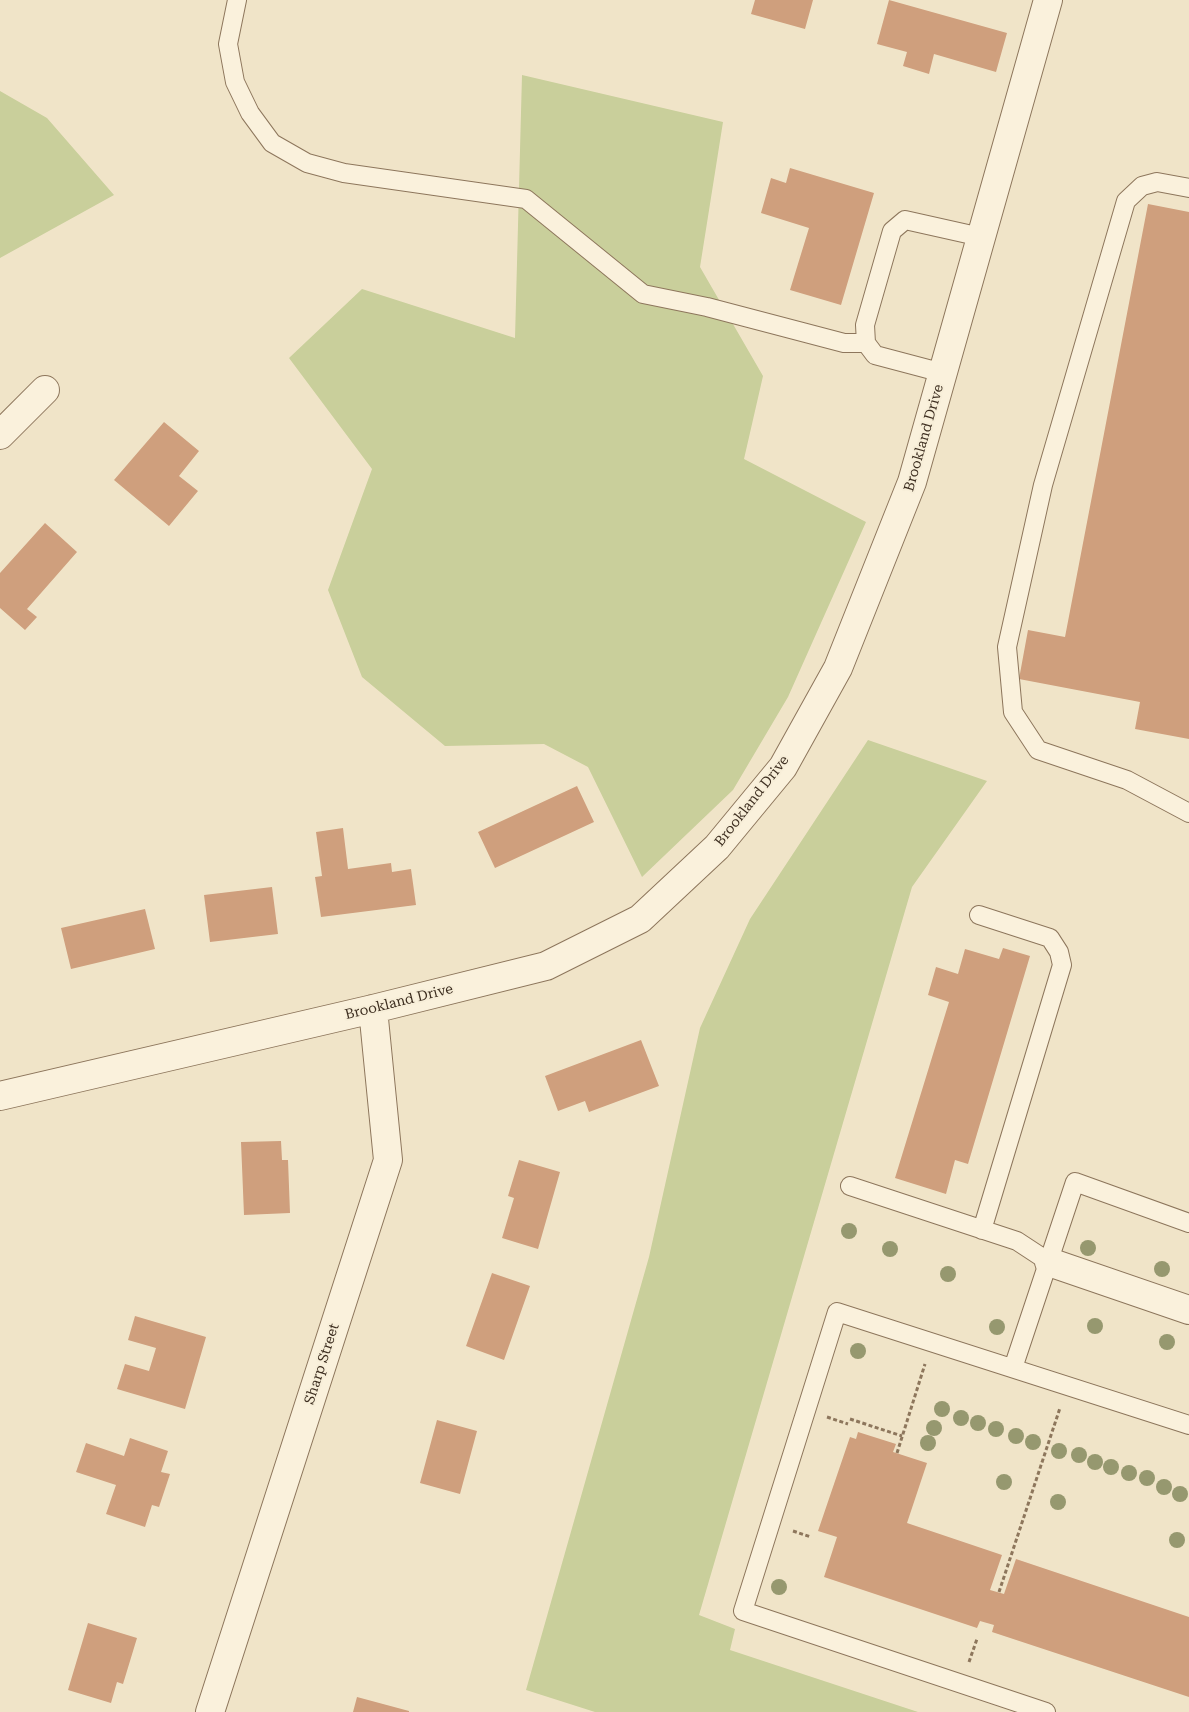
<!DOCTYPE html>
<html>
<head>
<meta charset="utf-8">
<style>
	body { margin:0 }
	canvas { display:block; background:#f0e4c8 }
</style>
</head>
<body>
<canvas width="1189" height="1712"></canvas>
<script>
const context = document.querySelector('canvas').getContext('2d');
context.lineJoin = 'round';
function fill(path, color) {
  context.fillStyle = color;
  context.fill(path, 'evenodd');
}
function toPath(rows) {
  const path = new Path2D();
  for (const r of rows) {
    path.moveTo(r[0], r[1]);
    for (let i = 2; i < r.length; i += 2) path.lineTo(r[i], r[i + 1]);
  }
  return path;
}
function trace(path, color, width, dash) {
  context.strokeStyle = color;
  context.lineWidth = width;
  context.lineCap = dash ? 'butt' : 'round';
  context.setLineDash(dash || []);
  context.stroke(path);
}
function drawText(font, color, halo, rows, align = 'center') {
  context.font = font + ' "Roboto Serif",serif';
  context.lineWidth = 4;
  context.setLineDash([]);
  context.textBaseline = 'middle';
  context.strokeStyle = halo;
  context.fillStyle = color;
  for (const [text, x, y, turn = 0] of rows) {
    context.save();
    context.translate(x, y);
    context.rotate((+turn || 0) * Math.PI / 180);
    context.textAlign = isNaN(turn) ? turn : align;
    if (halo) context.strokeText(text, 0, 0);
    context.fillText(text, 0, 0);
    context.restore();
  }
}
fill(toPath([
	[522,75,723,122,700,267,763,376,744,459,866,522,788,697,733,790,642,877,588,767,544,744,445,746,362,677,328,590,372,469,289,358,362,289,515,338],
	[0,91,47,118,114,195,0,258],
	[868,740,987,781,912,887,699,1615,735,1629,730,1650,918,1712,595,1712,526,1690,649,1257,700,1028,750,919]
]), '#c9cf9b');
fill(toPath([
	[755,0,813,0,805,29,751,14],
	[889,0,1007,33,996,72,934,54,929,74,903,66,907,52,877,44],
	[790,168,874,193,841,305,790,290,809,228,761,213,771,178,786,183],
	[1148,204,1189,212,1189,739,1135,729,1140,702,1019,679,1028,630,1065,637],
	[164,422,199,451,179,476,198,491,169,526,114,480],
	[45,523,77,552,27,609,37,617,25,630,0,608,0,573],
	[577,786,594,822,495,868,478,832],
	[343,828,348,869,391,863,392,872,411,869,416,905,321,917,315,877,322,876,316,832],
	[272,887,278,934,210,942,204,895],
	[145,909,155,949,71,969,61,928],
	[1003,948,1030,956,968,1164,955,1160,946,1194,895,1178,949,1002,928,995,936,967,958,974,965,949,999,959],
	[641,1040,659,1086,589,1112,585,1101,558,1111,545,1076],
	[281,1141,282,1160,288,1160,290,1213,244,1215,241,1142],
	[519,1160,560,1172,538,1249,502,1238,514,1198,508,1196],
	[492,1273,530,1286,504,1360,466,1346],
	[135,1316,206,1337,185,1409,117,1389,125,1364,149,1371,156,1348,128,1340],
	[437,1420,477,1431,460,1494,420,1483],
	[858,1432,896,1444,893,1452,927,1463,907,1523,1002,1555,990,1590,1004,1594,1016,1559,1189,1617,1189,1697,992,1632,994,1625,980,1621,977,1628,824,1577,837,1537,818,1531,850,1437,856,1439],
	[130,1438,168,1451,161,1472,170,1474,159,1507,152,1505,145,1527,106,1514,116,1485,76,1472,86,1443,124,1456],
	[88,1623,137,1638,123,1684,117,1682,111,1703,68,1690],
	[357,1697,409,1711,409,1712,353,1712]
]), '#cf9f7d');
const lane = toPath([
	[237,0,228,44,235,82,250,113,272,143,307,163,344,173,526,199,643,294,707,307,844,343,866,343],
	[1189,188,1157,182,1142,186,1126,201,1043,485,1007,647,1013,712,1038,750,1127,780,1189,813],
	[943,373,875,355,866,343,865,325,892,231,905,220,981,237],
	[979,915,1050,938,1059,952,1062,965,982,1230],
	[850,1186,1017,1241,1049,1262],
	[1013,1368,1075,1182,1189,1223],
	[1046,1712,743,1611,837,1312,1189,1425]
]);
const street = toPath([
	[0,435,45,390],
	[0,1096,373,1009,546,966,640,919,717,847,783,767,838,668,912,482,1048,0],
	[1049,1262,1189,1310],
	[210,1712,388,1160,373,1009]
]);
trace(lane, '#8d765c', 20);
trace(street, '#8d765c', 30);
trace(toPath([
	[827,1417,848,1424],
	[850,1419,902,1436],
	[897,1453,925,1364],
	[793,1531,811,1537],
	[999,1592,1060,1408],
	[969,1662,977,1639]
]), '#8d765c', 3, [4, 2.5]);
trace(lane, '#faf1dc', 18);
trace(street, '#faf1dc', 28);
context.fillStyle = '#96986f';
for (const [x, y] of [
	[849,1231],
	[1088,1248],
	[890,1249],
	[1162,1269],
	[948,1274],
	[1095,1326],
	[997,1327],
	[1167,1342],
	[858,1351],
	[942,1409],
	[961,1418],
	[978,1423],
	[934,1428],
	[996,1429],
	[1016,1436],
	[1033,1442],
	[928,1443],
	[1059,1451],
	[1079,1455],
	[1095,1462],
	[1111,1467],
	[1129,1473],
	[1147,1478],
	[1004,1482],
	[1164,1487],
	[1180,1494],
	[1058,1502],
	[1177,1540],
	[779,1587]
]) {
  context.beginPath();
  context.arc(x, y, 8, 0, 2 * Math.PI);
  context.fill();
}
drawText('14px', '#3d2e20', '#f7eed8', [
	["Brookland Drive",924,438,-74],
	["Brookland Drive",752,801,-52],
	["Brookland Drive",399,1002,-14],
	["Sharp Street",322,1364,-72]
]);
</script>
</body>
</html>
